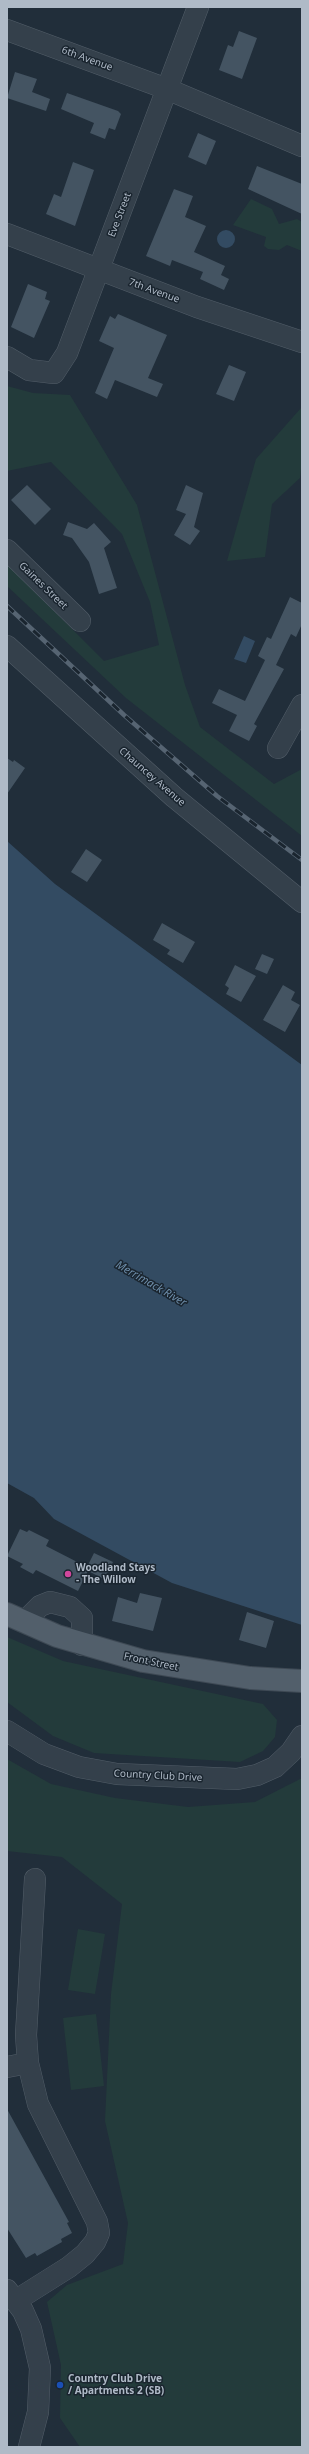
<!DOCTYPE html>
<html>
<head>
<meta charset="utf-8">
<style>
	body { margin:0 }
	#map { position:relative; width:309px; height:2454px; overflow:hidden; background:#212e3a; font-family:"Noto Sans",sans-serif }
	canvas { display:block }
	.frame { position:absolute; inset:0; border:8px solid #afbac7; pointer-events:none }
</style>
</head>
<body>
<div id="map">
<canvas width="309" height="2454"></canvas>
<div class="frame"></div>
</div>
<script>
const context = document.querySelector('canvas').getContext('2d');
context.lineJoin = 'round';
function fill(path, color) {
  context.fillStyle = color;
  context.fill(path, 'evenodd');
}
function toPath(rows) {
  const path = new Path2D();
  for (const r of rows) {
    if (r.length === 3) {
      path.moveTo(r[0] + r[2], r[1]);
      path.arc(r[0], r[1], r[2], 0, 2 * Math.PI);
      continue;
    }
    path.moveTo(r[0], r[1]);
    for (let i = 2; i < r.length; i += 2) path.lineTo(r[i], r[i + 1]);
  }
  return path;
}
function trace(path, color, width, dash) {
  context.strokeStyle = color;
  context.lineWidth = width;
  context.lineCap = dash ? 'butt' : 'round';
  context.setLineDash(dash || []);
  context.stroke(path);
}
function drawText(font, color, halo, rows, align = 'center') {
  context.font = font + ' "Noto Sans",sans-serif';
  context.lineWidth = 3;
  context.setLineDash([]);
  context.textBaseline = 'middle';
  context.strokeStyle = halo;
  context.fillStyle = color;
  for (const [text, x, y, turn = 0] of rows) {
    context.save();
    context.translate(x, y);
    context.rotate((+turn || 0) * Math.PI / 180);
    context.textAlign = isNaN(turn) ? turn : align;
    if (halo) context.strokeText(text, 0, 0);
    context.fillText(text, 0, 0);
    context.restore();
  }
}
fill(toPath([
	[251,199,272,209,279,224,297,219,302,222,302,251,287,245,279,250,268,249,264,246,266,237,233,225],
	[7,386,33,393,70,395,137,505,185,685,200,727,274,784,302,769,302,836,126,698,7,586,7,564,104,661,159,645,150,602,122,534,51,462,7,471],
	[301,408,302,461,300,478,272,504,265,557,227,561,256,459],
	[7,1637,63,1661,263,1704,277,1720,275,1737,263,1751,240,1762,94,1753,53,1736,7,1702],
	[7,1759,51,1784,115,1798,188,1807,255,1802,302,1778,302,2447,80,2447,60,2418,61,2365,47,2302,67,2285,123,2264,128,2223,105,2121,111,1994,122,1904,62,1857,7,1851],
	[78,1929,105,1934,95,1994,68,1990],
	[96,2014,104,2086,71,2090,63,2018]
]), '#233b3b');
fill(toPath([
	[226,239,9],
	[244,636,255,641,246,663,234,659],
	[7,841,55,884,302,1065,302,1625,172,1583,54,1519,34,1498,7,1483]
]), '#334b62');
fill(toPath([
	[239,31,257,38,242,79,219,70,228,45,233,47],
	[15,72,37,79,32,92,50,99,46,111,7,98],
	[67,93,118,111,121,114,115,130,109,128,105,139,90,133,94,123,61,109],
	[198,133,216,141,206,165,188,157],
	[73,162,94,170,75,226,46,214,54,194,61,197],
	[257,166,302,184,302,214,248,189],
	[174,189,193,196,185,217,206,226,194,252,225,266,221,275,229,279,224,290,200,279,203,272,172,260,170,266,146,256],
	[28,284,47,292,45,299,50,301,34,338,11,327],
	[118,314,167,335,148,378,163,384,157,397,115,380,107,399,95,393,114,348,99,341,110,316,115,319],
	[229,365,246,372,234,401,216,394],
	[27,485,51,509,35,525,11,500],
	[186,485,203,493,194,527,200,531,190,545,174,535,186,514,176,510],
	[68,522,87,529,94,523,111,542,104,548,117,588,99,594,89,562,72,538,63,535],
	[290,597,302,603,302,624,296,637,291,634,276,665,284,669,254,724,257,726,249,741,229,731,237,715,212,703,219,689,245,701,265,660,258,656,267,637,271,639],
	[7,758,13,762,14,760,25,768,7,794],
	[86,849,102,860,87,882,71,872],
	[162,923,195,942,183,963,167,954,170,950,153,940],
	[262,954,274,959,267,974,255,969],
	[235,965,256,976,241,1002,226,994,229,988,225,985],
	[283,985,295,992,291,1000,300,1005,285,1032,263,1020],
	[20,1529,27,1532,29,1530,49,1540,46,1546,87,1567,94,1553,113,1562,104,1579,88,1571,78,1591,36,1570,33,1574,20,1567,23,1564,7,1556],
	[140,1593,162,1598,153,1631,112,1621,118,1597,137,1603],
	[247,1612,274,1621,266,1648,239,1640],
	[7,2109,69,2222,67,2223,72,2233,61,2239,62,2242,37,2256,35,2253,26,2258,7,2228]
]), '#445462');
const minor = toPath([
	[7,30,167,89,302,146],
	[7,234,197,307,302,342],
	[7,357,29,370,54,373,67,353,198,7],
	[7,550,80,621],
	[7,646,174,797,302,902],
	[278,748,302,705],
	[24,1622,40,1606,50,1602,70,1607,82,1618,82,1645],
	[7,1731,44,1754,79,1767,117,1774,237,1779,257,1775,275,1767,291,1752,302,1736],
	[7,2067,28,2063],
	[7,2290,23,2311,31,2329,40,2368,38,2412,29,2447],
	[15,2301,69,2267,85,2254,95,2242,99,2233,97,2222,38,2104,28,2063,26,2035,35,1879]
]);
const major = toPath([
	[7,1614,57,1636,143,1661,250,1678,302,1681]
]);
trace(minor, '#525d68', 22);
trace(major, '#3e4954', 24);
trace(minor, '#34404b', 21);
trace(major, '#525f6b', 22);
const rail = toPath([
	[7,606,124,715,217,796,302,860]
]);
trace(rail, '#566472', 4.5);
trace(rail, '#1a252f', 3, [9]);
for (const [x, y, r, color] of [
	[68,1574,4,"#d1479c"],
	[60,2385,4,"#1a4fb4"]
]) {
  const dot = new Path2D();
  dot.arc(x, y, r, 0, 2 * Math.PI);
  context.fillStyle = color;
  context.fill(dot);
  trace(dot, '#1a252f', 1.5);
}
drawText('10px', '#afbac7', '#1a252f', [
	["6th Avenue",87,59,20],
	["Eve Street",120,215,-69],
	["7th Avenue",154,291,20],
	["Gaines Street",43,586,44],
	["Chauncey Avenue",152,777,41],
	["Front Street",151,1662,12],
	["Country Club Drive",158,1776,3]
]);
drawText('bold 10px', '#afbac7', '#1a252f', [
	["Woodland Stays",76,1568],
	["- The Willow",76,1580],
	["Country Club Drive",68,2379],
	["/ Apartments 2 (SB)",68,2391]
], 'left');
drawText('italic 11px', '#6e8eab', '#1a252f', [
	["Merrimack River",151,1284,30]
]);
</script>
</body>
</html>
